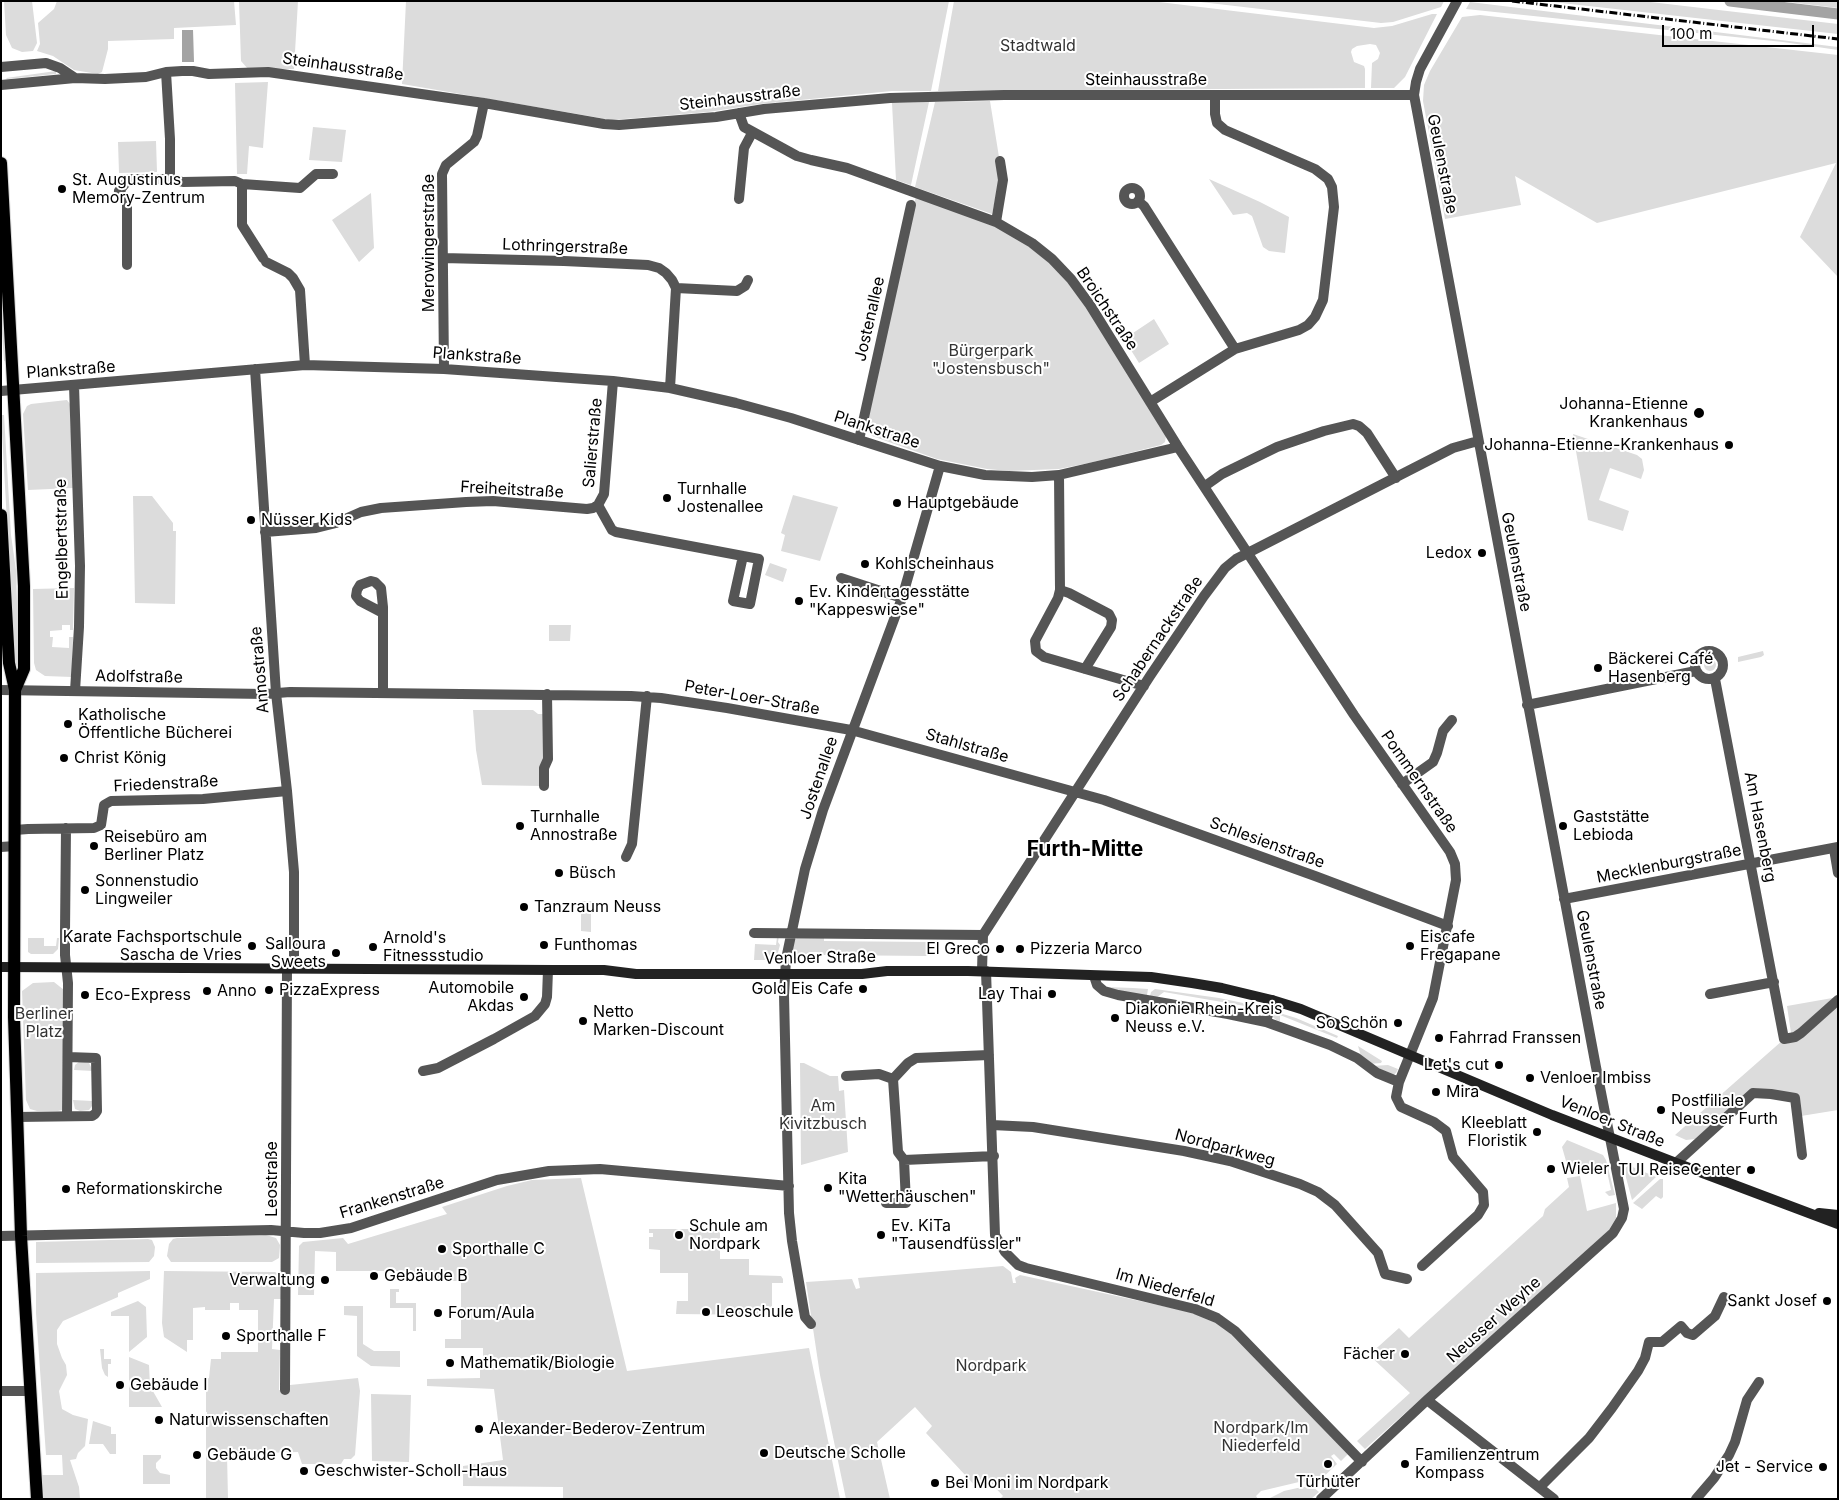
<!DOCTYPE html>
<html>
<head>
<meta charset="utf-8">
<style>
	body { margin:0 }
	#map { position:relative; width:1839px; height:1500px; overflow:hidden; background:#fff; font-family:Inter,sans-serif }
	canvas { display:block }
	.frame { position:absolute; inset:0; border:2px solid #000; pointer-events:none }
	.scale { position:absolute; left:1662px; top:25px; width:152px; height:22px; box-sizing:border-box; border:2px solid #000; border-top:0; padding-left:6px; font-size:15px; line-height:18px; white-space:nowrap; color:#000; -webkit-text-stroke:4px #fff; paint-order:stroke }
</style>
</head>
<body>
<div id="map">
<canvas width="1839" height="1500"></canvas>
<div class="frame"></div>
<div class="scale">100 m</div>
</div>
<script>
const context = document.querySelector('canvas').getContext('2d');
context.lineJoin = 'round';
function fill(path, color) {
  context.fillStyle = color;
  context.fill(path, 'evenodd');
}
function toPath(rows) {
  const path = new Path2D();
  for (const r of rows) {
    if (r.length === 3) {
      path.moveTo(r[0] + r[2], r[1]);
      path.arc(r[0], r[1], r[2], 0, 2 * Math.PI);
      continue;
    }
    path.moveTo(r[0], r[1]);
    for (let i = 2; i < r.length; i += 2) path.lineTo(r[i], r[i + 1]);
  }
  return path;
}
function trace(path, color, width, dash) {
  context.strokeStyle = color;
  context.lineWidth = width;
  context.lineCap = dash ? 'butt' : 'round';
  context.setLineDash(dash || []);
  context.stroke(path);
}
function drawText(font, color, halo, rows, align = 'center') {
  context.font = font + ' Inter,sans-serif';
  context.lineWidth = 4;
  context.setLineDash([]);
  context.textBaseline = 'middle';
  context.strokeStyle = halo;
  context.fillStyle = color;
  for (const [text, x, y, turn = 0] of rows) {
    context.save();
    context.translate(x, y);
    context.rotate((+turn || 0) * Math.PI / 180);
    context.textAlign = isNaN(turn) ? turn : align;
    if (halo) context.strokeText(text, 0, 0);
    context.fillText(text, 0, 0);
    context.restore();
  }
}
fill(toPath([
	[4,1,32,1,37,43,33,51,22,52,12,48,6,35],
	[57,1,234,1,236,25,174,28,174,39,108,41,108,49,102,72,98,74,74,70,53,56,37,51,40,44,38,23,54,9],
	[239,1,298,1,294,69,248,69,241,61],
	[406,1,949,1,931,91,892,91,760,104,708,112,612,120,402,84],
	[954,1,1151,1,1374,28,1392,26,1432,14,1437,14,1405,77,1394,88,1371,88,1372,63,1378,59,1380,53,1376,45,1370,44,1357,46,1352,49,1351,52,1354,62,1364,66,1365,69,1365,88,938,91],
	[1192,1,1444,1,1441,7,1393,22,1381,23],
	[1544,1,1642,1,1838,24,1838,34],
	[1780,1,1838,1,1838,8,1788,2],
	[1470,2,1838,47,1838,50,1783,42,1466,9],
	[1480,15,1838,55,1838,277,1800,237,1836,163,1597,223,1515,176,1521,205,1445,219,1423,101,1424,85,1430,71,1462,17],
	[56,71,56,74,7,79,6,78],
	[268,82,263,148,249,146,247,174,237,174,235,83],
	[990,101,999,157,998,187,992,214,915,187,935,102],
	[929,102,911,185,896,180,892,103],
	[313,127,346,130,342,162,309,160],
	[156,141,157,172,119,173,118,142],
	[1209,179,1260,202,1289,217,1285,253,1269,251,1263,247,1252,216,1247,213,1233,215],
	[371,193,374,248,359,262,332,220],
	[916,196,997,227,1028,245,1050,263,1068,282,1086,307,1166,436,1165,442,1161,445,1089,463,1059,469,1009,471,987,469,937,459,872,436,866,426],
	[1,266,7,360,4,361,1,319],
	[1154,319,1169,344,1139,363,1124,339],
	[67,400,70,404,73,488,28,490,23,414,27,406,31,404],
	[1,415,4,415,11,535,16,570,19,665,15,665],
	[1573,434,1591,440,1589,448,1600,452,1604,444,1637,455,1642,459,1644,470,1641,479,1610,468,1599,500,1629,511,1623,531,1588,520],
	[793,495,838,507,820,561,781,551,785,535,781,533],
	[133,496,152,496,173,523,173,531,176,531,175,604,135,603],
	[770,563,787,569,783,582,765,575],
	[74,588,73,630,70,630,70,625,62,625,62,630,50,631,50,637,53,637,52,647,69,648,69,637,73,637,72,677,45,676,36,670,34,663,33,589],
	[549,625,571,625,570,641,549,641],
	[1763,651,1764,655,1761,657,1738,662,1738,657],
	[1710,665,6],
	[473,710,533,710,538,714,545,714,544,760,541,786,482,785,476,750],
	[581,901,591,901,598,905,591,906,591,932,581,931,581,906,574,906],
	[779,936,778,942,780,945,777,956,765,960,754,960,755,944,776,945,777,937],
	[798,937,824,937,824,941,928,942,927,956,824,955,817,952,810,952,797,959,793,958,791,955,794,940],
	[28,938,44,938,44,946,56,946,57,938,59,938,58,949,53,954,31,954,28,952],
	[54,982,64,990,62,1110,58,1111,37,1111,30,1109,26,1100,22,991,33,983],
	[1106,987,1133,988,1148,989,1147,995,1112,991],
	[1155,989,1219,998,1243,1003,1245,1006,1164,992,1156,998,1150,996,1151,992],
	[1838,997,1838,1110,1801,1116,1797,1097,1754,1088,1695,1139,1686,1140,1675,1135,1791,1033,1787,1006],
	[1273,1011,1296,1018,1338,1036,1337,1038,1280,1015,1280,1021,1276,1020,1272,1016],
	[1358,1046,1382,1061,1381,1063,1369,1064,1361,1056],
	[80,1061,89,1063,93,1071,74,1070,75,1065],
	[800,1063,804,1063,830,1076,838,1076,839,1091,844,1090,848,1152,801,1165],
	[1388,1065,1398,1069,1396,1073,1393,1075,1372,1066],
	[73,1100,92,1101,92,1106,89,1110,80,1111,75,1109],
	[1567,1140,1603,1155,1606,1160,1615,1195,1609,1196,1605,1192,1611,1190,1606,1167,1570,1175,1562,1147],
	[1628,1165,1656,1177,1632,1200,1624,1170],
	[1580,1176,1587,1211,1616,1203,1616,1218,1609,1230,1365,1449,1357,1441,1410,1393,1369,1355,1399,1328,1409,1338,1543,1216,1545,1209,1569,1187,1567,1178],
	[581,1178,627,1371,809,1348,840,1499,563,1499,563,1487,463,1486,463,1466,503,1460,494,1389,427,1386,427,1379,480,1378,480,1366,476,1366,476,1363,483,1363,483,1348,445,1348,445,1339,461,1339,461,1281,412,1281,411,1271,336,1271,336,1252,315,1251,314,1295,298,1295,299,1246,303,1242,343,1238,348,1244,447,1214,442,1207,507,1186,532,1180],
	[1660,1179,1663,1179,1663,1197,1661,1199,1656,1196,1642,1209,1633,1203],
	[649,1229,720,1229,720,1259,749,1259,749,1275,781,1276,783,1279,783,1283,772,1283,772,1315,676,1314,677,1301,688,1301,688,1273,660,1273,660,1250,649,1249,649,1237,653,1237,653,1233,649,1233],
	[266,1235,276,1238,280,1245,279,1258,272,1262,171,1262,167,1256,169,1244,173,1239,177,1238],
	[148,1239,152,1240,155,1247,154,1256,149,1262,36,1263,36,1242],
	[1003,1266,1011,1272,1013,1283,1016,1283,1015,1278,1020,1275,1195,1313,1214,1321,1234,1336,1348,1454,1341,1461,1334,1454,1331,1456,1337,1464,1319,1481,1299,1482,1261,1491,1256,1496,1258,1499,1000,1499,1003,1496,989,1481,979,1490,926,1433,932,1426,915,1407,877,1442,890,1499,846,1499,820,1375,806,1282,852,1279,856,1289,860,1288,858,1278],
	[150,1271,150,1279,118,1293,118,1297,63,1321,57,1330,57,1344,62,1358,66,1365,67,1375,59,1391,62,1409,73,1415,88,1419,85,1446,78,1453,76,1459,70,1460,79,1487,80,1499,44,1499,41,1475,63,1475,62,1455,46,1455,36,1313,36,1273],
	[164,1271,275,1272,279,1274,282,1281,283,1299,274,1299,272,1349,280,1350,279,1390,290,1391,290,1385,358,1378,360,1391,355,1455,351,1459,344,1459,341,1464,302,1464,298,1452,227,1454,228,1499,206,1499,206,1423,207,1423,207,1412,206,1412,206,1379,209,1378,211,1359,221,1359,221,1352,258,1352,258,1310,239,1310,239,1303,230,1303,230,1310,205,1310,205,1307,193,1308,193,1340,187,1340,187,1352,164,1337,162,1323],
	[390,1289,399,1289,399,1292,396,1292,396,1303,416,1303,416,1331,413,1331,413,1308,390,1308],
	[138,1301,146,1307,147,1337,129,1352,129,1316,111,1316,111,1312],
	[344,1306,363,1306,363,1344,374,1351,400,1351,400,1367,371,1366,357,1356,357,1316,344,1315],
	[100,1349,104,1349,104,1359,111,1359,111,1364,108,1364,108,1377,105,1375,102,1368],
	[129,1357,149,1365,150,1386,162,1407,129,1407],
	[371,1394,411,1395,409,1462,372,1461],
	[93,1421,111,1427,111,1434,116,1434,116,1454,110,1454,103,1444,89,1444],
	[143,1455,161,1455,161,1458,156,1463,156,1468,160,1473,170,1475,170,1484,143,1484],
	[1302,1487,1313,1487,1319,1492,1311,1499,1268,1499,1284,1491]
]), '#dcdcdc');
fill(toPath([
	[182,30,193,30,194,62,182,62]
]), '#a3a3a3');
trace(toPath([
	[1730,1,1838,14]
]), '#a3a3a3', 11);
const primary = toPath([
	[1,163,24,586,24,669,15,690],
	[1,515,9,663,15,690,14,1017,21,1236,37,1499]
]);
trace(primary, '#dbdbdb', 14);
trace(toPath([
	[1,67,46,63,60,68,75,78],
	[166,72,170,139,170,179],
	[1,85,75,78,105,79,146,77,166,72,182,71,193,71,209,74,268,72,484,103,604,124,619,125,716,117,764,109,890,98,1004,95,1414,95],
	[739,113,744,127,797,156,811,160,847,168,996,222,1032,243,1052,259,1071,279,1090,305,1178,447,1354,715,1450,852,1455,864,1456,880,1433,998,1399,1082,1396,1097,1401,1107,1434,1122,1446,1131,1453,1157,1483,1192,1484,1205,1478,1215,1422,1266],
	[242,184,242,225,263,258],
	[1132,196,8],
	[739,199,744,148,752,133],
	[1138,201,1144,206,1235,349],
	[996,222,1003,180,1000,161],
	[443,258,564,261,648,265,659,268,666,273,672,280,676,288,670,388],
	[266,262,288,273,293,278,300,290,305,365],
	[127,265,127,202,119,191,129,179,170,179,183,182,235,181,242,184,300,188,316,174,333,174],
	[676,288,737,291,745,286,748,280],
	[255,369,276,693,287,791,294,872,294,968],
	[444,369,442,174,446,165,474,142,477,136,484,103],
	[74,385,80,566,79,627,75,691],
	[1,391,305,365,444,369,613,381,670,388,736,403,791,418,940,466,985,475,1032,477,1059,475,1178,447],
	[1150,402,1235,349,1299,330,1308,325,1315,317,1323,300,1334,207,1332,187,1328,179,1315,169,1225,130,1217,123,1215,114,1215,95],
	[859,440,911,205],
	[1059,475,1060,590,1058,598,1035,641,1036,651,1044,657,1144,686],
	[1205,486,1222,474,1277,447,1324,431,1353,424,1359,426,1367,433,1396,478],
	[598,505,612,530,616,532,743,556,759,559,750,604,733,601,743,556],
	[265,532,316,528,336,523,361,512,381,508,466,502,493,501,587,509,593,508,598,505,604,494,613,381],
	[841,578,902,598],
	[1060,590,1069,593,1109,614,1112,620,1111,627,1085,669],
	[383,613,360,601,356,596,357,590,360,585,371,581,375,582,381,588,383,607,383,693],
	[1709,665,14],
	[1715,679,1784,1039,1795,1037,1801,1033,1838,1000],
	[1,690,265,694,290,692,631,696,661,698,727,708,851,730,1104,800,1315,876,1448,926],
	[1527,705,1696,671],
	[1402,784,1433,762,1437,753,1443,731,1452,720],
	[544,786,544,768,548,759,547,694],
	[66,828,65,932,65,955,68,983,67,1116],
	[15,830,28,829,94,828,101,825,104,805,111,801,203,799,287,791],
	[1,847,15,846],
	[1834,849,1838,873],
	[626,857,632,844,647,696],
	[1564,899,1838,847],
	[754,933,983,935],
	[982,971,983,935,1150,676,1204,596,1225,568,1236,559,1453,448,1478,441],
	[986,971,995,1235,1005,1252,1018,1265,1026,1268,1195,1309,1217,1318,1235,1331,1362,1462],
	[1094,976,1097,985,1104,991,1118,995,1228,1014,1266,1022],
	[1710,994,1774,982],
	[1272,1000,1266,1022,1330,1045,1357,1058,1377,1073,1399,1082],
	[423,1071,438,1068,494,1039,535,1016,545,1004,547,997,548,970],
	[846,1076,879,1074,893,1079],
	[17,1117,92,1116,95,1114,97,1111,96,1058,68,1057],
	[992,1125,1033,1127,1184,1151,1230,1161,1300,1184,1318,1192,1335,1205,1378,1253,1385,1274,1407,1279],
	[904,1160,994,1156],
	[1676,1163,1753,1093,1771,1094,1795,1098,1802,1155],
	[886,1203,906,1203,904,1160,898,1152,893,1079,908,1063,916,1058,989,1055],
	[1,1236,271,1230,304,1233,320,1233,351,1228,497,1180,549,1171,600,1169,789,1186],
	[811,1324,805,1317,792,1241,789,1213,784,995,786,959,805,869,823,810,902,598,940,466],
	[285,1390,287,968],
	[1,1391,30,1391],
	[1427,1400,1554,1499],
	[1540,1487,1589,1438,1612,1408,1638,1371,1645,1358,1649,1342,1662,1342,1681,1326,1687,1333,1693,1335,1715,1316,1724,1297],
	[1321,1499,1427,1400,1613,1233,1622,1218,1624,1209,1596,1067,1414,95,1416,82,1420,69,1457,1],
	[1696,1499,1714,1478,1729,1455,1735,1442,1747,1400,1759,1382]
]), '#555', 10);
trace(toPath([
	[1,967,553,970,604,970,636,974,862,974,887,971,968,971,1151,977,1192,983,1222,988,1272,1000,1301,1009,1552,1115,1676,1163,1838,1224],
	[1819,1213,1838,1215]
]), '#222', 10);
trace(primary, '#000', 12);
trace(toPath([
	[1512,1,1838,39]
]), '#000', 3, [8, 2.5, 1, 2.5]);
for (const [x, y, r, color] of [
	[62,189,5,"#000"],
	[1699,413,6,"#000"],
	[1729,445,5,"#000"],
	[667,498,5,"#000"],
	[897,503,5,"#000"],
	[251,520,5,"#000"],
	[1482,553,5,"#000"],
	[865,564,5,"#000"],
	[799,601,5,"#000"],
	[1598,668,5,"#000"],
	[68,724,5,"#000"],
	[64,758,5,"#000"],
	[520,826,5,"#000"],
	[1563,826,5,"#000"],
	[94,846,5,"#000"],
	[559,873,5,"#000"],
	[85,890,5,"#000"],
	[524,907,5,"#000"],
	[544,945,5,"#000"],
	[252,946,5,"#000"],
	[1410,946,5,"#000"],
	[373,947,5,"#000"],
	[1000,949,5,"#000"],
	[1020,949,5,"#000"],
	[336,953,5,"#000"],
	[863,989,5,"#000"],
	[269,990,5,"#000"],
	[207,991,5,"#000"],
	[1052,994,5,"#000"],
	[85,995,5,"#000"],
	[524,997,5,"#000"],
	[1115,1018,5,"#000"],
	[583,1021,5,"#000"],
	[1398,1023,5,"#000"],
	[1439,1038,5,"#000"],
	[1499,1065,5,"#000"],
	[1530,1078,5,"#000"],
	[1436,1092,5,"#000"],
	[1661,1110,5,"#000"],
	[1537,1132,5,"#000"],
	[1551,1169,5,"#000"],
	[1751,1170,5,"#000"],
	[828,1188,5,"#000"],
	[66,1189,5,"#000"],
	[679,1235,5,"#000"],
	[881,1235,5,"#000"],
	[442,1249,5,"#000"],
	[374,1276,5,"#000"],
	[325,1280,5,"#000"],
	[1827,1301,5,"#000"],
	[706,1312,5,"#000"],
	[438,1313,5,"#000"],
	[226,1336,5,"#000"],
	[1405,1354,5,"#000"],
	[450,1363,5,"#000"],
	[120,1385,5,"#000"],
	[159,1420,5,"#000"],
	[479,1429,5,"#000"],
	[764,1453,5,"#000"],
	[197,1455,5,"#000"],
	[1328,1464,5,"#000"],
	[1405,1464,5,"#000"],
	[1823,1467,5,"#000"],
	[304,1471,5,"#000"],
	[935,1483,5,"#000"]
]) {
  const dot = new Path2D();
  dot.arc(x, y, r, 0, 2 * Math.PI);
  context.fillStyle = color;
  context.fill(dot);
  trace(dot, '#fff', 2);
}
drawText('16px', '#333', '#fff', [
	["Stadtwald",1038,46],
	["Bürgerpark",991,351],
	["\"Jostensbusch\"",991,369],
	["Berliner",44,1014],
	["Platz",44,1032],
	["Am",823,1106],
	["Kivitzbusch",823,1124],
	["Nordpark",991,1366],
	["Nordpark/Im",1261,1428],
	["Niederfeld",1261,1446]
]);
drawText('16px', '#000', '#fff', [
	["Steinhausstraße",343,67,8],
	["Steinhausstraße",1146,80],
	["Steinhausstraße",740,98,-7],
	["Geulenstraße",1442,164,79],
	["Merowingerstraße",429,243,-90],
	["Lothringerstraße",565,247,2],
	["Broichstraße",1107,309,56],
	["Jostenallee",870,319,-77],
	["Plankstraße",477,356,4],
	["Plankstraße",71,370,-4],
	["Plankstraße",877,430,18],
	["Salierstraße",593,443,-85],
	["Freiheitstraße",512,490,3],
	["Engelbertstraße",62,539,-91],
	["Geulenstraße",1516,562,79],
	["Schabernackstraße",1158,639,-56],
	["Annostraße",260,670,-95],
	["Adolfstraße",139,677,1],
	["Peter-Loer-Straße",752,698,10],
	["Stahlstraße",967,746,16],
	["Jostenallee",819,778,-71],
	["Pommernstraße",1419,782,55],
	["Friedenstraße",166,784,-3],
	["Am Hasenberg",1760,827,79],
	["Schlesienstraße",1267,843,20],
	["Mecklenburgstraße",1669,864,-11],
	["Venloer Straße",820,958,-1],
	["Geulenstraße",1591,960,79],
	["Venloer Straße",1612,1122,22],
	["Nordparkweg",1225,1148,15],
	["Leostraße",272,1179,-90],
	["Frankenstraße",392,1198,-17],
	["Im Niederfeld",1165,1288,16],
	["Neusser Weyhe",1494,1320,-42]
]);
drawText('16px', '#000', '#fff', [
	["St. Augustinus",72,180],
	["Memory-Zentrum",72,198],
	["Johanna-Etienne",1688,404,"right"],
	["Krankenhaus",1688,422,"right"],
	["Johanna-Etienne-Krankenhaus",1719,445,"right"],
	["Turnhalle",677,489],
	["Jostenallee",677,507],
	["Hauptgebäude",907,503],
	["Nüsser Kids",261,520],
	["Ledox",1472,553,"right"],
	["Kohlscheinhaus",875,564],
	["Ev. Kindertagesstätte",809,592],
	["\"Kappeswiese\"",809,610],
	["Bäckerei Café",1608,659],
	["Hasenberg",1608,677],
	["Katholische",78,715],
	["Öffentliche Bücherei",78,733],
	["Christ König",74,758],
	["Turnhalle",530,817],
	["Annostraße",530,835],
	["Gaststätte",1573,817],
	["Lebioda",1573,835],
	["Reisebüro am",104,837],
	["Berliner Platz",104,855],
	["Büsch",569,873],
	["Sonnenstudio",95,881],
	["Lingweiler",95,899],
	["Tanzraum Neuss",534,907],
	["Karate Fachsportschule",242,937,"right"],
	["Sascha de Vries",242,955,"right"],
	["Eiscafe",1420,937],
	["Fregapane",1420,955],
	["Arnold's",383,938],
	["Fitnessstudio",383,956],
	["Salloura",326,944,"right"],
	["Sweets",326,962,"right"],
	["Funthomas",554,945],
	["El Greco",990,949,"right"],
	["Pizzeria Marco",1030,949],
	["Automobile",514,988,"right"],
	["Akdas",514,1006,"right"],
	["Gold Eis Cafe",853,989,"right"],
	["PizzaExpress",279,990],
	["Anno",217,991],
	["Lay Thai",1042,994,"right"],
	["Eco-Express",95,995],
	["Diakonie Rhein-Kreis",1125,1009],
	["Neuss e.V.",1125,1027],
	["Netto",593,1012],
	["Marken-Discount",593,1030],
	["So Schön",1388,1023,"right"],
	["Fahrrad Franssen",1449,1038],
	["Let's cut",1489,1065,"right"],
	["Venloer Imbiss",1540,1078],
	["Mira",1446,1092],
	["Postfiliale",1671,1101],
	["Neusser Furth",1671,1119],
	["Kleeblatt",1527,1123,"right"],
	["Floristik",1527,1141,"right"],
	["Wieler",1561,1169],
	["TUI ReiseCenter",1741,1170,"right"],
	["Kita",838,1179],
	["\"Wetterhäuschen\"",838,1197],
	["Reformationskirche",76,1189],
	["Schule am",689,1226],
	["Nordpark",689,1244],
	["Ev. KiTa",891,1226],
	["\"Tausendfüssler\"",891,1244],
	["Sporthalle C",452,1249],
	["Gebäude B",384,1276],
	["Verwaltung",315,1280,"right"],
	["Sankt Josef",1817,1301,"right"],
	["Leoschule",716,1312],
	["Forum/Aula",448,1313],
	["Sporthalle F",236,1336],
	["Fächer",1395,1354,"right"],
	["Mathematik/Biologie",460,1363],
	["Gebäude I",130,1385],
	["Naturwissenschaften",169,1420],
	["Alexander-Bederov-Zentrum",489,1429],
	["Deutsche Scholle",774,1453],
	["Gebäude G",207,1455],
	["Familienzentrum",1415,1455],
	["Kompass",1415,1473],
	["Jet - Service",1813,1467,"right"],
	["Geschwister-Scholl-Haus",314,1471],
	["Türhüter",1328,1482,"center"],
	["Bei Moni im Nordpark",945,1483]
], 'left');
drawText('bold 21px', '#000', '#fff', [
	["Furth-Mitte",1085,850]
]);
</script>
</body>
</html>
